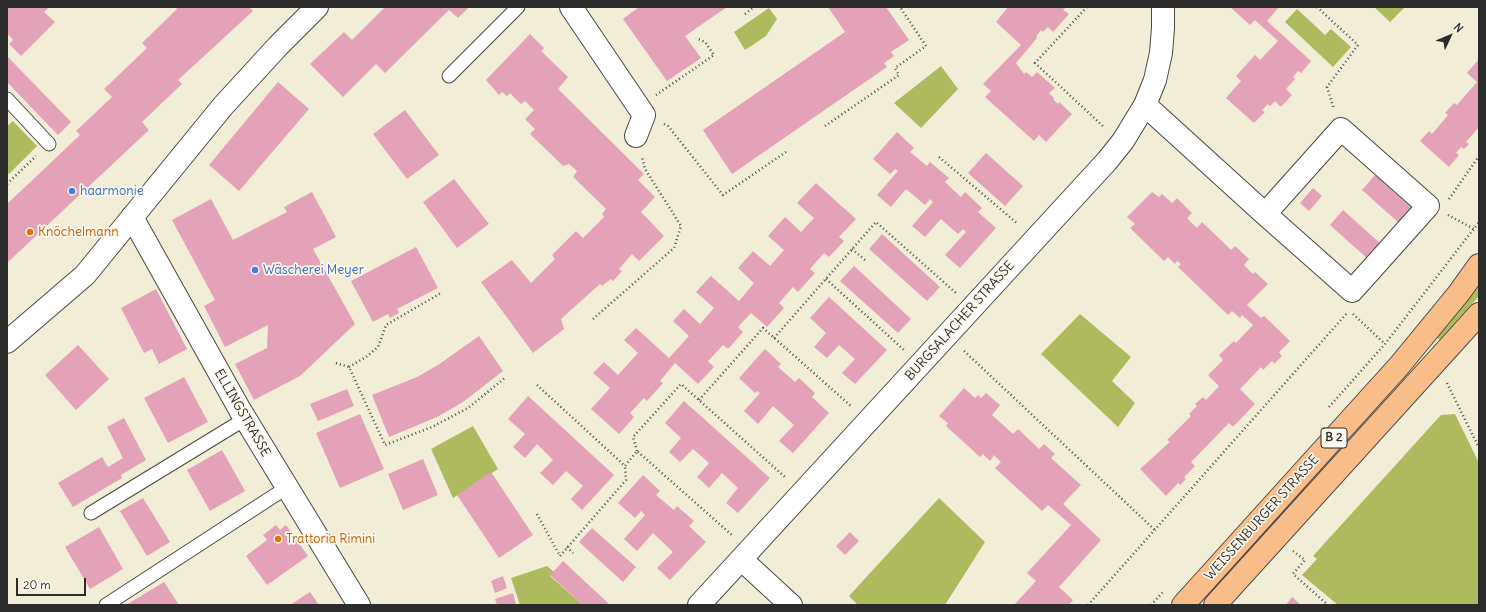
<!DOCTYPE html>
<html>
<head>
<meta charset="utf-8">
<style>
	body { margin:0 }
	#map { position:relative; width:1486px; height:612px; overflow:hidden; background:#f2edd6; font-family:Delius,sans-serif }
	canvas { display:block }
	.frame { position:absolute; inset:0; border:8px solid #2b2b2b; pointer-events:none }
	.north { position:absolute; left:1430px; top:16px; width:40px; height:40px; -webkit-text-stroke:3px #fbf7ec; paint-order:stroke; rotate:46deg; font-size:11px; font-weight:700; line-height:16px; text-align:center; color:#2b2b2b }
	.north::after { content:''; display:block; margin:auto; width:14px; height:18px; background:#2b2b2b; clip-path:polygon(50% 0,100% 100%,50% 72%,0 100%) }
	.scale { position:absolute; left:16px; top:578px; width:70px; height:18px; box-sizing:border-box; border:2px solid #2b2b2b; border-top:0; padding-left:5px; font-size:12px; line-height:14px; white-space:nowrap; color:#2b2b2b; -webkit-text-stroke:3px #fbf7ec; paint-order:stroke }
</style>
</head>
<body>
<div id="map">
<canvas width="1486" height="612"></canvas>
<div class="frame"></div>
<div class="north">N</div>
<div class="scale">20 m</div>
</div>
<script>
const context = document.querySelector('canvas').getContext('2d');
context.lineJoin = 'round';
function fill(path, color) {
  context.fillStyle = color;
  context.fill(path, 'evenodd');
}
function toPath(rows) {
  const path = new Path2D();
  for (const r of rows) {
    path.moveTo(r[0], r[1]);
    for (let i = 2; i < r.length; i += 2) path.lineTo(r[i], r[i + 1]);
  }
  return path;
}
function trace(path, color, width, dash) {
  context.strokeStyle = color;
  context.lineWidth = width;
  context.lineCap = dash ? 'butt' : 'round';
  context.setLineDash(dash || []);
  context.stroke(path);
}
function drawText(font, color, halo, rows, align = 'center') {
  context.font = font + ' Delius,sans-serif';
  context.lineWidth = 3.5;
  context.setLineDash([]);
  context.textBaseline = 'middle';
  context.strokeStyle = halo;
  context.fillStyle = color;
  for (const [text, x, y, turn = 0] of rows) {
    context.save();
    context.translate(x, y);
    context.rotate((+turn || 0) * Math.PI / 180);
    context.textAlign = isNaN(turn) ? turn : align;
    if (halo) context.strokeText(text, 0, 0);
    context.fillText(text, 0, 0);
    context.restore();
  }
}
fill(toPath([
	[1374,7,1405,7,1390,22],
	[769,8,777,19,766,36,745,50,734,32],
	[1297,9,1325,35,1331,29,1351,47,1333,67,1285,22],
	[941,66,958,89,921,128,894,103],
	[13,121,37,146,9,174,7,172,7,126],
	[1479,278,1479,296,1440,340,1435,336],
	[1080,314,1131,357,1112,381,1135,403,1118,427,1041,354],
	[1455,414,1479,463,1479,605,1338,605,1302,575,1317,559,1313,556,1441,415],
	[473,426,498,469,453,498,431,449],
	[939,498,985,542,945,605,858,605,849,596],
	[547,566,554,572,550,576,583,605,520,605,511,578]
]), '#adbb5e');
fill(toPath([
	[7,7,49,7,44,12,55,22,21,56,9,44,13,40,7,33],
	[175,7,249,7,253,11,178,80,182,84,142,122,149,130,7,263,7,204,80,135,76,131,112,97,104,89,147,48,142,43,177,9],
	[385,7,469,7,458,18,449,10,385,73,376,64,343,97,310,64,344,32,352,40],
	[639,7,727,7,685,36,701,58,667,81,623,19],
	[828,7,886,7,909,40,891,52,894,56,884,63,887,67,732,174,703,130,845,32],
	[1008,7,1066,7,1063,10,1069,14,1053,32,1048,27,1043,32,1041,30,1036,37,1037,38,1016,63,1024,74,1026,72,1032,77,1037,72,1055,88,1049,93,1054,98,1053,99,1058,104,1059,102,1072,114,1046,142,1039,135,1034,141,985,97,991,91,983,84,1021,45,996,22],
	[1230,7,1279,7,1267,21,1311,61,1301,73,1298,71,1293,77,1295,79,1286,89,1292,95,1281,107,1275,101,1270,106,1268,104,1262,110,1265,112,1254,123,1226,98,1241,81,1236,76,1255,55,1260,60,1278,41,1255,20,1250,25],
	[530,34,544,48,541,51,568,77,558,89,644,174,638,180,655,197,641,212,664,236,639,261,632,254,619,269,622,271,613,281,611,279,602,286,600,284,561,319,564,329,533,353,481,282,512,260,531,283,555,259,552,255,576,231,583,238,604,217,602,214,606,209,573,177,577,171,569,164,563,166,530,134,535,129,525,119,534,110,525,101,521,104,510,93,507,96,502,92,499,95,486,80],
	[7,56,71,122,58,135,7,82],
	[1479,59,1479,127,1466,142,1469,144,1464,149,1461,147,1456,153,1459,155,1449,167,1420,141,1429,131,1432,134,1448,115,1445,113,1454,103,1457,105,1477,82,1467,73],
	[278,82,309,109,239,191,209,165],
	[405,110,439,155,407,179,373,134],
	[897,132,914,148,910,152,927,166,930,162,949,178,945,182,961,197,965,192,982,208,978,212,996,228,960,268,945,255,966,232,963,229,958,234,941,219,925,237,912,226,933,202,930,199,925,205,906,189,891,207,877,195,898,171,895,169,890,174,873,159],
	[986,153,1023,186,1005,206,968,173],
	[1375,175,1413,209,1400,224,1362,190],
	[454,179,489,224,457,248,423,202],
	[816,183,856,219,839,237,844,241,829,257,824,253,810,269,815,273,798,292,793,287,779,303,784,308,767,327,751,313,738,327,743,332,728,349,723,345,708,361,714,367,698,384,675,363,660,381,663,383,647,401,644,398,630,413,634,417,619,434,591,409,610,388,593,373,604,362,618,375,638,353,624,340,636,328,669,358,689,336,673,321,684,309,700,324,714,308,696,292,711,276,739,301,754,283,738,268,753,251,770,266,784,250,768,236,785,217,801,232,814,218,797,203],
	[1313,188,1322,196,1309,211,1300,203],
	[312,192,336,237,313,249,355,324,300,376,254,400,235,364,267,348,268,325,225,347,204,306,215,300,172,220,211,199,233,240,287,212,284,207],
	[1152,192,1159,197,1162,194,1172,203,1177,198,1192,213,1187,218,1197,228,1202,222,1231,250,1235,246,1249,259,1244,265,1253,274,1255,272,1268,284,1247,305,1261,318,1264,316,1290,341,1279,352,1282,356,1274,364,1272,361,1263,370,1261,367,1240,389,1255,404,1233,427,1229,423,1191,462,1195,466,1184,477,1186,479,1180,485,1178,483,1166,496,1140,469,1170,442,1167,440,1191,416,1189,414,1197,406,1195,404,1203,397,1206,400,1219,386,1208,375,1223,360,1219,355,1234,341,1236,343,1253,325,1242,315,1240,318,1232,311,1228,315,1178,267,1181,264,1177,261,1175,264,1168,257,1164,261,1130,228,1135,224,1127,217],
	[1343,210,1381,244,1368,259,1330,225],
	[882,234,940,287,927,301,869,249],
	[416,247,438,288,397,309,399,313,390,318,388,314,373,322,351,281],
	[854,266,911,319,898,333,840,281],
	[156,289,187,349,159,364,152,349,144,353,121,308],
	[829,297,887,350,855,384,842,373,855,359,839,345,827,358,814,347,826,333,810,318],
	[479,336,503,371,463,402,437,417,389,437,372,395,417,377,438,365],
	[78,345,109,379,76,410,45,375],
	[765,349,781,364,778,367,795,382,799,378,815,393,812,397,829,413,793,453,779,441,794,425,773,406,758,424,744,411,760,393,757,391,755,393,739,378],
	[184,377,208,422,168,443,144,398],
	[964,388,975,398,978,395,981,398,986,393,1000,405,992,415,1013,434,1018,429,1039,449,1044,444,1055,454,1051,458,1081,485,1063,504,1101,540,1059,587,1073,600,1069,605,1014,605,1036,581,1027,573,1071,525,1048,505,1042,511,995,468,1001,462,994,455,990,461,983,454,980,457,946,426,948,423,939,416],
	[347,389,354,406,318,421,310,404],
	[528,396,614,475,582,510,571,499,583,486,566,471,553,485,540,473,553,460,537,444,525,458,513,447,525,434,508,419],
	[684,401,770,478,738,513,726,503,738,488,722,473,709,488,697,477,709,463,693,449,680,462,669,452,681,438,665,423],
	[360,414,384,469,340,488,316,433],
	[124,418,146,460,121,475,122,478,73,507,58,483,102,457,108,467,123,458,107,427],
	[222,450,245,491,210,511,187,470],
	[423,459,438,495,403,510,388,474],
	[491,472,533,535,499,558,457,495],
	[643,475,660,491,656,495,674,510,677,506,694,521,689,526,706,542,670,580,657,568,673,552,653,533,637,551,624,539,645,515,641,511,635,518,618,503],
	[143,498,170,542,147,556,120,511],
	[276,525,280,530,286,525,308,556,267,585,246,556,267,540,263,535],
	[99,527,123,569,90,589,65,547],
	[592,528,636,567,623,582,579,542],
	[850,532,859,541,845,555,836,546],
	[563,561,608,603,606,605,583,605,550,575],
	[503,576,507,588,495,593,491,581],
	[164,582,179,605,126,605],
	[310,592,319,605,290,605],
	[513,593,516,605,497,605,495,599],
	[1292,597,1301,605,1286,605]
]), '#e3a2b7');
const lane = toPath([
	[449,76,518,7],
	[7,99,49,144],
	[91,513,245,419],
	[106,605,286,488]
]);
const street = toPath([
	[571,7,644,115,636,136],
	[1145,105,1265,214,1352,291,1428,206,1341,129,1265,214],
	[132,217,240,410,359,605],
	[7,342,85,275,223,106,278,46,317,7],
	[742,560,791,605],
	[699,605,1107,161,1123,141,1145,105,1155,80,1161,53,1163,28,1163,7]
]);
const primary = toPath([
	[1183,605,1399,366,1459,293,1479,265],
	[1215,605,1479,314]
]);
trace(lane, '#494845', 15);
trace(street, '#494845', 24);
trace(primary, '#494845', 24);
trace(toPath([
	[1087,7,1035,63,1105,128],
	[1317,7,1358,45,1327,87,1334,109],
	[745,14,754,7],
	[656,95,714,55,705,42,696,38],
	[664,124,668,126,723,195,786,152],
	[825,126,899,75,895,68,926,46,900,7],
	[939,157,1018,224],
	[7,184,36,156],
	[1449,199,1479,156],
	[1448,215,1474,229],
	[852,249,865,260],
	[826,279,904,350],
	[1353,314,1385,344],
	[593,319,674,248,681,226,645,169,642,157],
	[774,338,876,222,956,293],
	[964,351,1155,530],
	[336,363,349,367,385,445,432,427,468,408,506,377],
	[349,367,366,357,378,347,386,325,441,293],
	[1447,383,1479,448],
	[537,385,625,466,637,451,733,536],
	[699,400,763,328,852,407],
	[1329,407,1385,344,1479,222],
	[637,451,633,437,681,384,785,477],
	[537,514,560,556,626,480,625,466],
	[567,547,573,553],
	[1293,551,1305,560,1293,574,1328,605],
	[1088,605,1348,312],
	[1151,605,1163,592]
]), '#494845', 2.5, [1, 3]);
trace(lane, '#fff', 13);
trace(street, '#fff', 22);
trace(primary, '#f8bd88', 22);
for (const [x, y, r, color] of [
	[72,191,4,"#3f7fe0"],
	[30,232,4,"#e8710a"],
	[255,270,4,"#3f7fe0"],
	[278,539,4,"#e8710a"]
]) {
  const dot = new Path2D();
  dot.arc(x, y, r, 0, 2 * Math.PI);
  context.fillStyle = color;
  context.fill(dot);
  trace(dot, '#fbf7ec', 1.5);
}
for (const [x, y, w] of [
	[1334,438,26]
]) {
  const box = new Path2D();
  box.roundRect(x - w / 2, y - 10, w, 20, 3);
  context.fillStyle = '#fbf7ec';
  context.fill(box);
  trace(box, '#2b2b2b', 1);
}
drawText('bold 12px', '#2b2b2b', null, [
	["B 2",1334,438]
]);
drawText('13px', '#366cbe', '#fbf7ec', [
	["haarmonie",80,191],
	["Wäscherei Meyer",263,270]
], 'left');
drawText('13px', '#c56008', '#fbf7ec', [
	["Knöchelmann",38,232],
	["Trattoria Rimini",286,539]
], 'left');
drawText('13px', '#2b2b2b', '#fbf7ec', [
	["BURGSALACHER STRASSE",960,321,-48],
	["ELLINGSTRASSE",242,413,60],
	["WEISSENBURGER STRASSE",1262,518,-48]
]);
</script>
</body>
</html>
